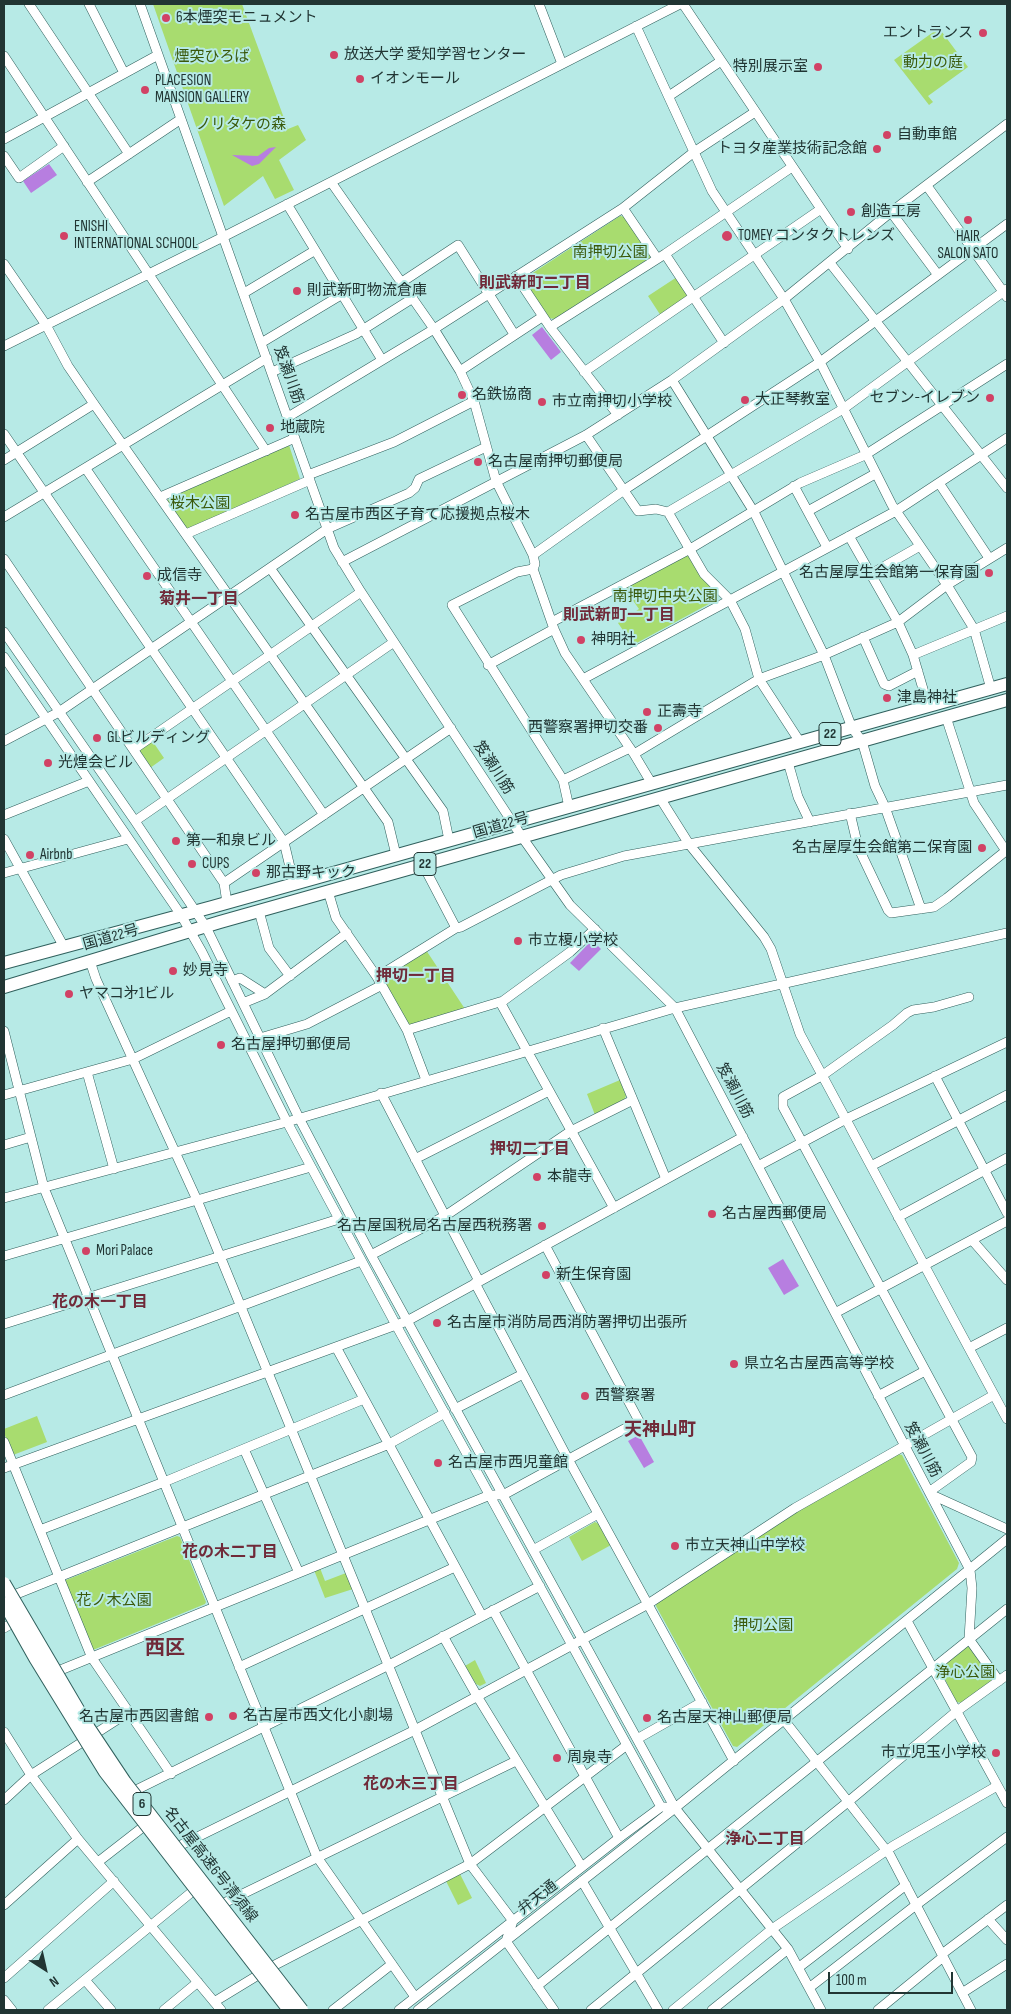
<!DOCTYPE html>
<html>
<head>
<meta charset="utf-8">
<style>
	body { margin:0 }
	#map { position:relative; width:1011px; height:2014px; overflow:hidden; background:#b7eae6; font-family:"Sofia Sans Condensed",sans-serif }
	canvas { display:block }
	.frame { position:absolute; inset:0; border:5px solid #213533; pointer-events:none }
	.north { position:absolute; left:20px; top:1944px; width:50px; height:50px; -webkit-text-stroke:4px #b7eae6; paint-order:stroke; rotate:145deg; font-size:14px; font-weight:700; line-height:20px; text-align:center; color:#213533 }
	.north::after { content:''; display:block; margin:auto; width:18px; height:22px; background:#213533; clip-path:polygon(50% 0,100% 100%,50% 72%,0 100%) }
	.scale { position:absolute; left:828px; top:1972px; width:125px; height:22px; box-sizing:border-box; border:2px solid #213533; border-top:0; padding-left:6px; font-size:15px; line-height:18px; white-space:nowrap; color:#213533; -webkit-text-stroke:4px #b7eae6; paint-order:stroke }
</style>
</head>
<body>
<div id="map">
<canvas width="1011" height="2014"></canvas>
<div class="frame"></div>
<div class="north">N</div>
<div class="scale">100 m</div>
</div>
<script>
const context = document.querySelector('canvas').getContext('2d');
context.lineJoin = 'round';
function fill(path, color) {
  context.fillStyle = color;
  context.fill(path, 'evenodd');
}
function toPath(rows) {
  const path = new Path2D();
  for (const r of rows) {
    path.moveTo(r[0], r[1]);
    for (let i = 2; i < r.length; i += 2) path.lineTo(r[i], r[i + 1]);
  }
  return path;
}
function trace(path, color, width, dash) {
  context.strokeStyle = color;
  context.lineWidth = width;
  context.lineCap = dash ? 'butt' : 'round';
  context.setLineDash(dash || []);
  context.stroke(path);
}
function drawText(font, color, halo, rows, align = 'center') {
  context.font = font + ' "Sofia Sans Condensed","Noto Sans JP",sans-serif';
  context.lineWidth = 4;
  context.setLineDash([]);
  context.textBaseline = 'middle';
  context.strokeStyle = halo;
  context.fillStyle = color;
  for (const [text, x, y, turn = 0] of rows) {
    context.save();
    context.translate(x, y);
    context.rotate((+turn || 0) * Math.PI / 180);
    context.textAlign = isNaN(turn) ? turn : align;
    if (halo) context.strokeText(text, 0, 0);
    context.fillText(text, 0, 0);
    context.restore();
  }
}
fill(toPath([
	[153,4,242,4,288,129,298,125,306,140,279,160,294,190,275,199,263,176,224,206],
	[939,28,968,67,928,96,933,102,929,105,894,60],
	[620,216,626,217,651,254,650,258,555,319,548,318,524,281,525,278],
	[677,277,688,294,688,298,661,316,648,296],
	[289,445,300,479,189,529,185,528,167,502,169,498],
	[687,555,691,556,719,592,718,599,633,645,618,623,639,609,624,588],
	[151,739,164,758,150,768,138,751],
	[426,950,465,1009,411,1025,407,1024,384,981,384,976],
	[620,1080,626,1096,624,1100,595,1115,587,1094],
	[37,1416,47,1442,13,1455,4,1433,4,1429],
	[898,1454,902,1455,959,1563,957,1569,737,1747,733,1746,656,1606,657,1602,797,1511],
	[595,1522,599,1524,611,1545,582,1561,569,1537],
	[177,1536,180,1537,206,1602,205,1604,93,1650,64,1583,66,1580],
	[320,1568,325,1581,346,1573,353,1589,325,1598,314,1570],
	[965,1647,971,1647,992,1677,991,1682,963,1703,956,1702,941,1671,942,1664],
	[475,1660,486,1683,480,1686,476,1684,465,1666],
	[460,1874,472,1898,458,1905,446,1881]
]), '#a8dc6f');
fill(toPath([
	[276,147,259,164,252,166,232,155,258,156,269,148],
	[49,164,57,175,31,193,23,181],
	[542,327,561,352,551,360,532,335],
	[592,940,601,949,579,971,570,963],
	[783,1259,799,1286,784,1295,768,1268],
	[639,1435,654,1462,644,1468,628,1441]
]), '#b77ee0');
const minor = toPath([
	[29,4,129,154],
	[89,4,124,73],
	[140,4,334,548,361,592,522,837,570,905,675,1008,970,1570,972,1588,969,1639,999,1681],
	[539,4,562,64],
	[683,4,848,249],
	[636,26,712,191,784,299,820,362,892,505,947,585,974,629,991,689],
	[4,56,266,451],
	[669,96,721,61],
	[4,139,158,55],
	[4,156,19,178,64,146],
	[87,182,181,119],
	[331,182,434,329,460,371,474,401,496,481,533,555,535,564,533,569,554,629,565,653,634,754,652,784],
	[927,186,1007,297],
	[287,204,382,360],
	[623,208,657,258],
	[891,212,938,275],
	[665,254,724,343],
	[830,263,1007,488],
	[4,264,46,325,68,366,94,404,388,822,396,855],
	[516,276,550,327,618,415],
	[402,282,458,245,514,334],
	[244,293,314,251],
	[550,327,665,254,792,167],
	[261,343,341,295],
	[4,346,223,237,680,4],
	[460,371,542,317],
	[272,372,356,334,413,298],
	[584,372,821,209],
	[672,380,754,512,824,655,852,728,862,741,875,786,885,807,921,909],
	[288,417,434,329,623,208,694,152,755,112],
	[4,434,284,842,294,884],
	[586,435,638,511,656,509,668,512,704,574,730,600,745,629,759,679,800,742],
	[4,460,94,404],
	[86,469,324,815],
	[308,475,394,442,474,401],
	[939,483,989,558],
	[794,486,827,547],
	[160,497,295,438],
	[808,511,875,474],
	[668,512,843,409,1007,289],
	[4,517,267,358],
	[186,534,310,480],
	[849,536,898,622,913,655,928,706],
	[533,555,624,490,820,362,1007,224],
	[4,559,224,883,227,903],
	[342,562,586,435,672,380,784,299,891,212,1007,124],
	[270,568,443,811,449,840],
	[533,569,517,572,452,605,563,780,630,748],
	[871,574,920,546],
	[552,622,690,549,800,483,865,455,1007,364],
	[4,632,135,821,206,927,299,1118,371,1255,675,1808,788,1949,821,2010],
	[863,637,884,684,889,686,918,671],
	[913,655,1007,616],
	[4,657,181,915,202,952,287,1122,396,1325,661,1807],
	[488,665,554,629],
	[583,679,896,511,1007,438],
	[946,717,974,803,1006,851],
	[4,741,59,712,327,529,409,493,415,488,419,479,486,447],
	[134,749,361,592],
	[634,754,759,679,824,655,898,622,947,585,1007,548],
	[788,762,798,797,810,822],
	[563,780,569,807],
	[660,798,689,844,764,937,771,949,800,1034,1007,1419],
	[850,813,858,847,888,910,891,913,934,907,947,898,1007,850],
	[4,815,89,781],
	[135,821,394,642],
	[4,839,64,947],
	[423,865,456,928],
	[4,873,128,839],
	[224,883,451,728],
	[328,891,336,918,377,977,407,1030,426,1080],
	[259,911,269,948,290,976],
	[90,961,96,979,197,1200,470,1864,513,1921,506,1941,554,2010],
	[377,977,456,928,461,927,561,875,624,856,1007,785],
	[232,981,240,978,265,994],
	[500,1002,614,1208],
	[243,1003,265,994,347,933],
	[603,1028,666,1179],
	[407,1030,503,1001,570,952,595,929],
	[4,1031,44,1188,317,1857,415,1997],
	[260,1038,307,1024,382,985],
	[87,1072,114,1169],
	[935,1076,1007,1213],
	[381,1093,479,1281],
	[4,1095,133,1059,231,1011],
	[4,1145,31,1137],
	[415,1159,549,1091],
	[758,1166,846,1119,1007,1042],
	[871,1166,1007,1095],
	[4,1198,287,1122,675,1008,1007,933],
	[898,1217,1007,1158],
	[972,1240,1007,1280],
	[371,1255,445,1216,571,1131,633,1100],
	[4,1256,311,1167],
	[475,1283,568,1459,734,1761],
	[835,1313,1007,1221],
	[4,1324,339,1219],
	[336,1347,482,1616],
	[969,1348,1007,1328],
	[4,1395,361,1261],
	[878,1396,925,1371],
	[455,1409,523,1374],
	[4,1442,92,1658,171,1774],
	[244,1449,299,1573],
	[4,1468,407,1321,743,1137],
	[929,1492,971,1462,972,1457,783,1107,783,1097,823,1075,893,1025,907,1013,913,1010,934,1007,969,997],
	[930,1494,1007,1529],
	[40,1530,164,1482,364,1399],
	[533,1550,598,1514],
	[14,1595,389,1444,445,1413],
	[493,1610,619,1838],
	[907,1621,1007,1803],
	[4,1628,11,1624],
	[443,1636,477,1696,582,1867],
	[239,1667,455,1567],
	[58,1671,490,1495,503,1495,639,1421,545,1245],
	[784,1720,890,1855,971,2010],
	[4,1732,31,1775,78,1839,221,2010],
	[637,1739,702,1702],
	[136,1790,389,1665,540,1586],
	[4,1800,31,1775,129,1712],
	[179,1846,415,1730,648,1604,795,1508,994,1395],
	[98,1862,143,1827],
	[582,1881,658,2010],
	[224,1903,516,1761],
	[4,1905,78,1839],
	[988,1919,1007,1940],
	[942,1954,1007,1905],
	[798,1968,906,1885],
	[4,1978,114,1881],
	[85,1980,111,2010],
	[537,1986,1007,1609],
	[809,1988,916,1905,1007,1837],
	[962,1993,1007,1964],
	[4,2000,12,2010],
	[214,2002,273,1966,470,1864,627,1745],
	[48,2010,193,1891],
	[164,2010,198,1982],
	[333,2010,392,1964],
	[399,2010,619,1838,661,1807,665,1807],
	[418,2010,675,1808,1007,1539],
	[591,2010,849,1801,957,1711,1007,1675],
	[673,2010,772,1929,893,1846,997,1786],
	[712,2010,788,1949],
	[878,2010,943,1957]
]);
const highway = toPath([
	[4,963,212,907,1007,684],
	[4,987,220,922,1007,700]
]);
trace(minor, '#30605d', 10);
trace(highway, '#30605d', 14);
trace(minor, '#fff', 9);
trace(highway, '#fff', 12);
const highwayBridge = toPath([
	[4,1583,89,1728,125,1782,302,2010],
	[4,1603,35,1658,105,1772,289,2010]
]);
trace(highwayBridge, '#30605d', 14, []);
trace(highwayBridge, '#fff', 12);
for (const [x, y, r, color] of [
	[166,18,5,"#d14265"],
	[983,33,5,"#d14265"],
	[334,55,5,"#d14265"],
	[818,67,5,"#d14265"],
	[360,79,5,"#d14265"],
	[145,90,5,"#d14265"],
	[887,135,5,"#d14265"],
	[877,149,5,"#d14265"],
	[851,212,5,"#d14265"],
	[968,220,5,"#d14265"],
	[64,236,5,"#d14265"],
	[727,236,6,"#d14265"],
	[297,291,5,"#d14265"],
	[462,395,5,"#d14265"],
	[990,398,5,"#d14265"],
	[745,400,5,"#d14265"],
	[542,402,5,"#d14265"],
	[270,428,5,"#d14265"],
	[478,462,5,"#d14265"],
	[295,515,5,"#d14265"],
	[989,573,5,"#d14265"],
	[147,576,5,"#d14265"],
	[581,640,5,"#d14265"],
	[887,698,5,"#d14265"],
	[647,712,5,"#d14265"],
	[658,728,5,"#d14265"],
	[97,738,5,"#d14265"],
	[48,763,5,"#d14265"],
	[176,841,5,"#d14265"],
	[982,848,5,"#d14265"],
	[30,855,5,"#d14265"],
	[192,864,5,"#d14265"],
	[256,873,5,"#d14265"],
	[518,941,5,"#d14265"],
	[173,971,5,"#d14265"],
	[69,994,5,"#d14265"],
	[221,1045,5,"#d14265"],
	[537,1177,5,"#d14265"],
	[712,1214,5,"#d14265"],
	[542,1226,5,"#d14265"],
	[86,1251,5,"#d14265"],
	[546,1275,5,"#d14265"],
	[437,1323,5,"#d14265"],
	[734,1364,5,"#d14265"],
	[585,1396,5,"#d14265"],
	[438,1463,5,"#d14265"],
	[675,1546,5,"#d14265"],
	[233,1716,5,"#d14265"],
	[209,1717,5,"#d14265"],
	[647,1718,5,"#d14265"],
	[996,1753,5,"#d14265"],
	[557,1758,5,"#d14265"]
]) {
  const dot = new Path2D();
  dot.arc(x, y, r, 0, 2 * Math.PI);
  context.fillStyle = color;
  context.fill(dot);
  trace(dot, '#b7eae6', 2);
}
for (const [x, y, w] of [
	[830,734,22],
	[425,864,22],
	[142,1804,18]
]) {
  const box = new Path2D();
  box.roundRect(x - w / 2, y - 11.5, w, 23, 4);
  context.fillStyle = '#b7eae6';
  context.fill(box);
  trace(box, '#213533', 1);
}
drawText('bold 14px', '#213533', null, [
	["22",830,734],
	["22",425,864],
	["6",142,1804]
]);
drawText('15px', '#213533', '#b7eae6', [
	["6本煙突モニュメント",176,18],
	["エントランス",973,33,"right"],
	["放送大学 愛知学習センター",344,55],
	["特別展示室",808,67,"right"],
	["イオンモール",370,79],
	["PLACESION",155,81],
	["MANSION GALLERY",155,98],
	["自動車館",897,135],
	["トヨタ産業技術記念館",867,149,"right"],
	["創造工房",861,212],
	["ENISHI",74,227],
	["INTERNATIONAL SCHOOL",74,244],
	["TOMEY コンタクトレンズ",738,236],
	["HAIR",968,237,"center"],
	["SALON SATO",968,254,"center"],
	["則武新町物流倉庫",307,291],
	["名鉄協商",472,395],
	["セブン-イレブン",980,398,"right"],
	["大正琴教室",755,400],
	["市立南押切小学校",552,402],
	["地蔵院",280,428],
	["名古屋南押切郵便局",488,462],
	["名古屋市西区子育て応援拠点桜木",305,515],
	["名古屋厚生会館第一保育園",979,573,"right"],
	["成信寺",157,576],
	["神明社",591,640],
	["津島神社",897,698],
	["正壽寺",657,712],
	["西警察署押切交番",648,728,"right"],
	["GLビルディング",107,738],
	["光煌会ビル",58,763],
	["第一和泉ビル",186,841],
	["名古屋厚生会館第二保育園",972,848,"right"],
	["Airbnb",40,855],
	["CUPS",202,864],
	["那古野キック",266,873],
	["市立榎小学校",528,941],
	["妙見寺",183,971],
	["ヤマコ㐧1ビル",79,994],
	["名古屋押切郵便局",231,1045],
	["本龍寺",547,1177],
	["名古屋西郵便局",722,1214],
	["名古屋国税局名古屋西税務署",532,1226,"right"],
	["Mori Palace",96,1251],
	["新生保育園",556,1275],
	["名古屋市消防局西消防署押切出張所",447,1323],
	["県立名古屋西高等学校",744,1364],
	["西警察署",595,1396],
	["名古屋市西児童館",448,1463],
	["市立天神山中学校",685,1546],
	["名古屋市西文化小劇場",243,1716],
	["名古屋市西図書館",199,1717,"right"],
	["名古屋天神山郵便局",657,1718],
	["市立児玉小学校",986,1753,"right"],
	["周泉寺",567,1758]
], 'left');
drawText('15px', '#3a590a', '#b7eae6', [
	["煙突ひろば",212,57],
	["動力の庭",933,63],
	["ノリタケの森",241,125],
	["南押切公園",610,253],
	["桜木公園",200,504],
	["南押切中央公園",665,597],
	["花ノ木公園",114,1601],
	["押切公園",763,1626],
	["浄心公園",965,1673]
]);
drawText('15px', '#213533', '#b7eae6', [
	["笈瀬川筋",288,375,70],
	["笈瀬川筋",493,768,57],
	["国道22号",501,826,-16],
	["国道22号",111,938,-16],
	["笈瀬川筋",734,1091,62],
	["笈瀬川筋",922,1450,62],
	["名古屋高速6号清須線",210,1865,52],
	["弁天通",538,1898,-38]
]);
drawText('bold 16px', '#702a39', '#b7eae6', [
	["則武新町二丁目",535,284],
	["菊井一丁目",199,600],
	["則武新町一丁目",619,616],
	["押切一丁目",416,977],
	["押切二丁目",530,1150],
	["花の木一丁目",100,1303],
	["花の木二丁目",230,1553],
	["花の木三丁目",411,1785],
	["浄心二丁目",765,1840]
]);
drawText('bold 18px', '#702a39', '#b7eae6', [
	["天神山町",660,1430]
]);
drawText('bold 20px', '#702a39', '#b7eae6', [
	["西区",165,1649]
]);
</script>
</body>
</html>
